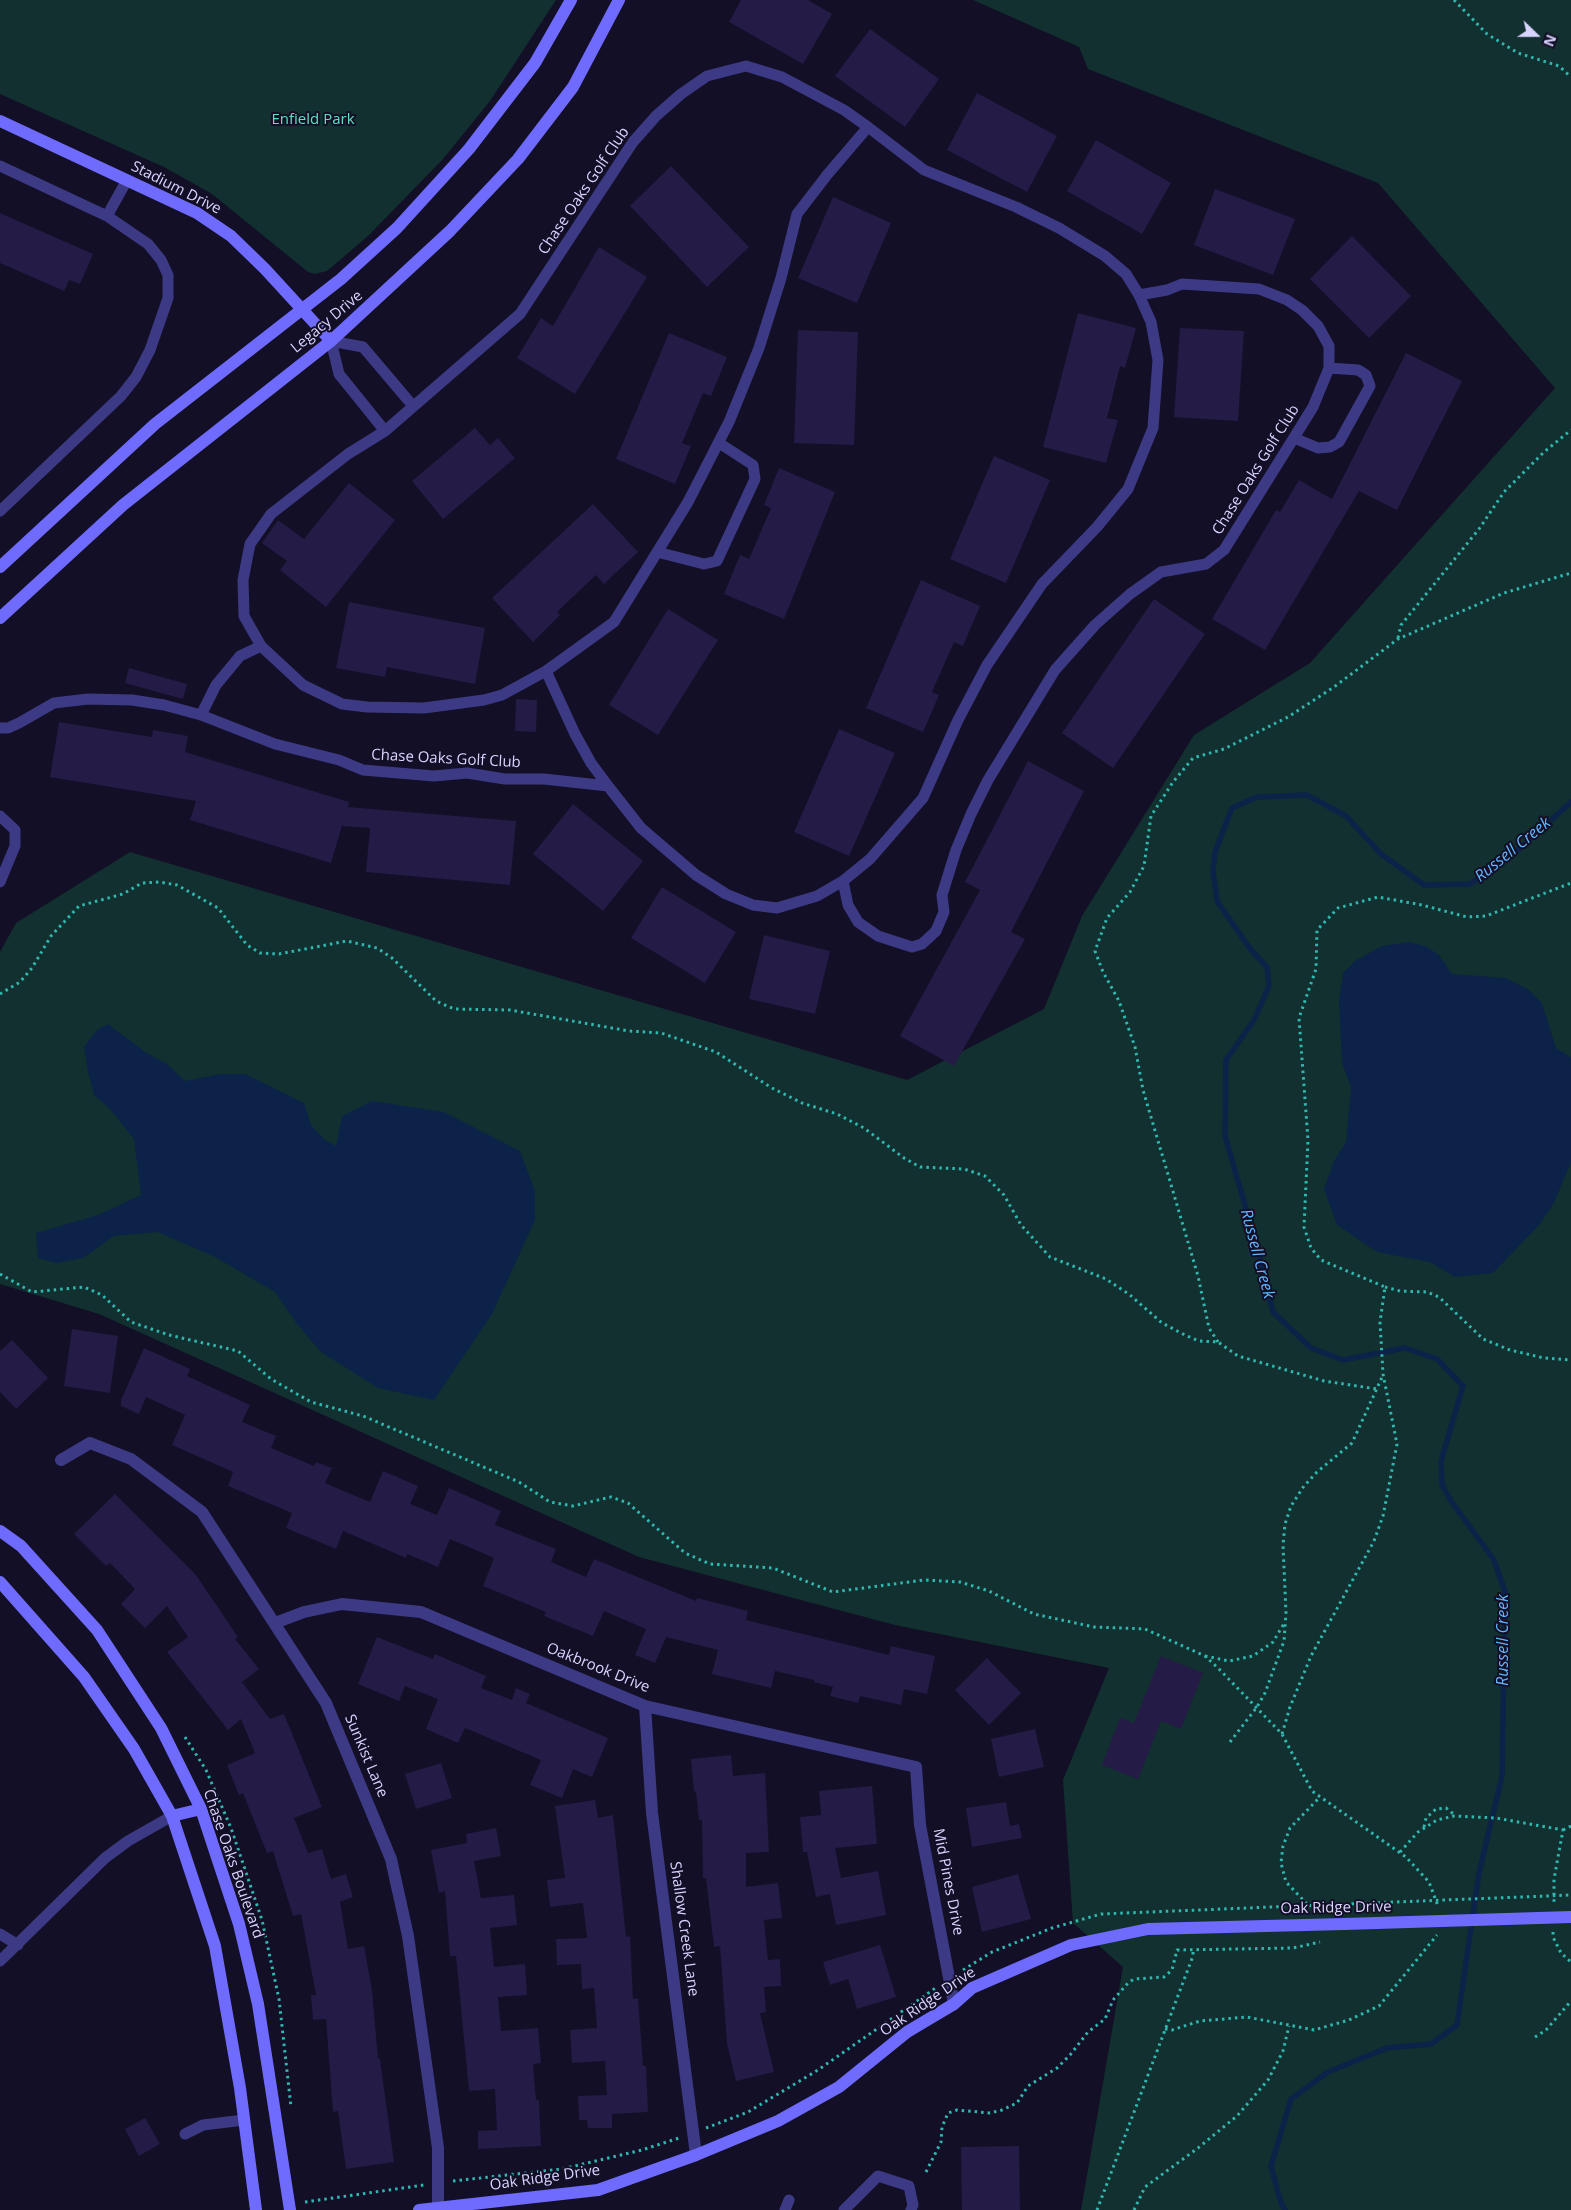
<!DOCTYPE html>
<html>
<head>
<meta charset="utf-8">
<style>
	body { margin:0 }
	#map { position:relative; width:1571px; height:2210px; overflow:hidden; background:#130f26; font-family:"Open Sans",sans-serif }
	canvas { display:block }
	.north { position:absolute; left:1511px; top:10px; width:50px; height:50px; -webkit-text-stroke:4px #130f26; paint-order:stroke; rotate:112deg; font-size:14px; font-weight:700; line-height:20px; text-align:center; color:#d9d4ff }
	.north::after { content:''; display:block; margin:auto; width:18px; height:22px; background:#d9d4ff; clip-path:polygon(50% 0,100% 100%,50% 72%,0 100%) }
</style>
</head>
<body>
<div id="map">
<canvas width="1571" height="2210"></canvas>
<div class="north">N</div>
</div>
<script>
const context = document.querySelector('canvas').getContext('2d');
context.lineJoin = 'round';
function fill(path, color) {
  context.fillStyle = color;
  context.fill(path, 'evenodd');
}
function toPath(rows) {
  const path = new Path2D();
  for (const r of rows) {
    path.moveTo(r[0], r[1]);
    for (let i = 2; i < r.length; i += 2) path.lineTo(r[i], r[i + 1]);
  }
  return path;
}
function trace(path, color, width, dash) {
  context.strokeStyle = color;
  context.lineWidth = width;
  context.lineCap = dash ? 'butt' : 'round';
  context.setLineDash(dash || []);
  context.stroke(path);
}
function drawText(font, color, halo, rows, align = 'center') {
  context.font = font + ' "Open Sans",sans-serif';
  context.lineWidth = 4;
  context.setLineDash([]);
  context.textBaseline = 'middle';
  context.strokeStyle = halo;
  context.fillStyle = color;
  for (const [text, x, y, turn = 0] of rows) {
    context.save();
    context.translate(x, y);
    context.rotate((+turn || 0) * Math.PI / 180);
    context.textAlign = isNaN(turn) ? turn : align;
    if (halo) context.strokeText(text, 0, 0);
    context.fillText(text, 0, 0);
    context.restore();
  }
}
fill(toPath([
	[0,0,556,0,490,101,443,159,368,236,327,271,315,274,308,272,212,194,164,167,0,94],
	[973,0,1571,0,1571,2210,1081,2210,1123,1967,1073,1923,1063,1780,1109,1668,895,1625,639,1557,99,1314,0,1284,0,952,16,923,130,852,907,1080,1044,1009,1082,916,1194,735,1310,663,1555,388,1378,183,1088,69,1079,47]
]), '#12302f');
fill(toPath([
	[1409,942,1425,946,1439,955,1452,974,1506,978,1529,990,1542,1003,1556,1048,1571,1057,1571,1162,1554,1203,1540,1224,1493,1273,1455,1277,1430,1262,1377,1252,1337,1225,1324,1189,1334,1161,1346,1142,1351,1087,1342,1063,1339,1000,1343,973,1355,961,1382,946],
	[108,1024,145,1052,167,1064,185,1081,221,1074,245,1074,304,1103,311,1125,324,1139,336,1146,342,1116,372,1101,444,1112,520,1151,535,1191,535,1220,492,1314,434,1400,378,1388,321,1352,297,1324,275,1292,215,1257,158,1232,114,1236,83,1258,56,1263,38,1258,36,1233,98,1215,141,1195,134,1139,110,1109,94,1095,88,1072,84,1047,97,1030]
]), '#0c2248');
trace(toPath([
	[1285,2210,1281,2203,1271,2166,1291,2099,1328,2072,1387,2048,1431,2044,1457,2025,1479,1873,1502,1776,1505,1592,1494,1560,1451,1501,1442,1485,1441,1461,1463,1386,1437,1359,1405,1348,1343,1360,1311,1348,1273,1312,1257,1247,1225,1136,1226,1060,1254,1020,1269,986,1267,967,1251,950,1217,901,1213,871,1215,852,1232,808,1257,797,1307,795,1346,816,1381,854,1424,885,1470,884,1518,850,1571,802]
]), '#0c2248', 5.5);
fill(toPath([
	[741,0,808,0,832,14,803,64,729,22],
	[870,29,939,79,905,127,835,76],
	[977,93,1057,136,1027,192,947,150],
	[1096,140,1171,183,1142,234,1067,191],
	[671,166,749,247,707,287,630,206],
	[1215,189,1295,219,1273,275,1194,245],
	[833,197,891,223,857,303,798,278],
	[0,213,93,254,80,284,69,280,64,291,0,263],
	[1352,236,1411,296,1369,338,1310,279],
	[599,247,647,277,575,394,517,358,541,318,553,326],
	[1078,313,1136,328,1125,368,1120,366,1107,418,1118,420,1106,463,1043,447],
	[1180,328,1244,331,1238,421,1174,417],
	[798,330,858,332,854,445,794,443],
	[669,333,727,357,711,396,703,393,682,443,691,446,675,484,616,459],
	[1406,353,1462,381,1397,510,1359,491,1265,650,1212,619,1276,510,1280,512,1299,480,1332,499],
	[475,428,490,445,498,438,515,458,443,519,412,481],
	[994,456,1050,480,1006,583,950,559],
	[779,468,835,492,784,619,724,594,740,555,749,559,771,508,764,505],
	[349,483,395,520,326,607,280,570,287,561,262,543,278,520,304,539],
	[593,504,638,552,604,584,596,575,557,612,560,615,533,642,492,598],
	[921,580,980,606,963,646,954,642,932,692,939,695,923,732,866,708],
	[1154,599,1205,634,1113,768,1062,733],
	[349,602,485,628,475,684,387,667,385,677,336,668],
	[668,609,718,640,658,735,609,705],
	[129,668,187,684,183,699,125,683],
	[516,699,537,700,536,732,515,731],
	[59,722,152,737,153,730,188,736,185,752,349,802,348,807,516,821,510,885,366,872,370,828,342,826,331,863,190,820,196,801,50,777],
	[839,729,895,753,849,856,794,832],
	[1028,761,1084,791,1011,932,1025,939,954,1066,900,1036,980,890,965,882],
	[573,804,643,861,603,911,533,854],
	[662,887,736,932,705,983,631,938],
	[764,935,830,951,815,1014,749,999],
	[72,1329,118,1336,110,1393,64,1386],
	[12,1340,48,1378,16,1409,0,1392,0,1351],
	[144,1348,190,1369,187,1376,250,1405,242,1422,276,1436,271,1448,314,1466,316,1462,332,1468,325,1483,370,1502,383,1471,418,1486,410,1504,437,1515,449,1488,501,1511,495,1525,556,1549,551,1562,586,1577,594,1559,696,1601,697,1598,748,1611,746,1620,889,1655,891,1646,935,1656,927,1694,904,1689,901,1705,860,1696,858,1703,830,1696,833,1687,814,1682,814,1680,775,1671,771,1688,712,1674,718,1650,666,1637,655,1663,635,1655,646,1629,604,1611,593,1636,544,1616,546,1612,483,1586,494,1558,450,1539,438,1567,407,1554,406,1558,343,1531,336,1549,286,1528,292,1513,228,1486,233,1472,172,1445,185,1415,146,1397,139,1414,121,1406,121,1400],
	[115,1494,196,1575,238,1637,235,1639,259,1669,242,1682,270,1719,284,1714,322,1807,294,1818,308,1853,322,1849,331,1879,346,1874,353,1897,340,1902,348,1949,364,1946,372,1990,378,2059,380,2059,394,2162,346,2169,338,2111,333,2112,326,2019,313,2020,311,1995,316,1995,301,1914,293,1916,273,1851,267,1853,243,1793,239,1795,227,1765,255,1753,241,1719,228,1730,167,1652,188,1637,167,1606,145,1628,121,1604,135,1589,110,1563,106,1566,74,1534],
	[377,1637,433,1659,435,1654,486,1676,481,1688,512,1700,516,1688,530,1694,526,1703,608,1738,592,1777,573,1769,562,1798,530,1785,541,1760,465,1728,458,1743,426,1729,438,1699,405,1686,399,1701,358,1684],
	[1161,1656,1203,1673,1181,1729,1161,1721,1138,1779,1102,1765,1120,1718,1134,1723],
	[987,1658,1021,1693,989,1725,955,1690],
	[1035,1729,1044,1767,999,1777,991,1739],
	[731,1755,733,1776,765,1773,769,1852,746,1853,746,1887,778,1883,782,1918,764,1920,768,1960,780,1959,781,1986,764,1987,766,2012,760,2013,774,2072,736,2081,727,2044,720,1946,714,1947,706,1878,703,1878,702,1820,699,1820,696,1791,694,1792,691,1759],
	[441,1763,452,1798,416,1809,405,1774],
	[872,1786,877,1844,835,1848,841,1878,878,1871,886,1915,836,1925,830,1894,816,1897,807,1852,803,1852,800,1817,821,1815,819,1791],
	[595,1800,598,1818,613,1815,626,1937,630,1936,633,1999,638,1998,643,2066,646,2066,648,2112,612,2114,612,2128,588,2128,587,2120,579,2120,578,2096,607,2095,605,2061,572,2063,570,2030,597,2028,594,1988,582,1989,581,1964,557,1965,556,1939,587,1938,583,1903,550,1907,547,1880,565,1878,555,1806],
	[1006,1802,1010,1826,1019,1824,1022,1838,972,1847,966,1808],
	[496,1828,501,1856,474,1861,481,1898,514,1895,517,1925,490,1928,494,1967,525,1964,527,1995,498,1997,501,2031,538,2028,541,2063,533,2064,536,2100,539,2100,541,2146,478,2149,478,2131,497,2130,495,2089,469,2091,456,1956,450,1956,445,1891,439,1893,431,1850,467,1843,466,1834],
	[1018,1874,1031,1919,982,1932,972,1887],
	[880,1945,896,1997,857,2009,848,1979,830,1985,823,1962],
	[145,2118,160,2144,139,2156,125,2129],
	[1019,2146,1020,2210,962,2210,961,2147]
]), '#241b47');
trace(toPath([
	[1454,0,1487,34,1518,53,1559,66,1571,77],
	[1398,638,1401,625,1479,529,1504,492,1544,452,1571,430],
	[0,994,20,982,32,968,51,936,79,906,123,894,142,883,159,882,177,885,218,908,247,945,260,953,279,954,347,941,377,948,392,958,436,1001,454,1009,510,1010,629,1031,661,1033,716,1052,772,1088,802,1103,837,1114,864,1128,904,1158,920,1167,964,1169,985,1176,1004,1195,1021,1225,1050,1257,1106,1279,1130,1295,1162,1323,1185,1335,1199,1341,1218,1342,1238,1356,1324,1381,1377,1389],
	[0,1274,32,1292,84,1287,102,1295,131,1322,169,1335,238,1351,271,1379,311,1402,363,1416,519,1482,550,1502,573,1506,611,1497,628,1503,685,1553,710,1564,773,1568,833,1592,924,1580,960,1582,989,1591,1034,1614,1094,1627,1145,1629,1205,1656,1219,1669,1282,1734,1312,1791,1406,1857,1429,1882,1438,1906],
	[1385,1287,1400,1291,1427,1292,1439,1297,1483,1339,1510,1350,1544,1358,1571,1360],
	[1218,1342,1209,1328,1198,1276,1143,1090,1135,1047,1119,1001,1103,972,1095,951,1107,918,1130,892,1144,866,1151,816,1173,782,1193,758,1224,749,1288,717,1334,687,1398,639,1504,593,1571,573],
	[1205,1656,1229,1661,1253,1656,1273,1642,1285,1622],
	[1282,1734,1290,1707,1311,1656,1374,1541,1383,1516,1397,1444,1383,1374,1380,1322,1385,1287,1321,1260,1311,1248,1304,1227,1308,1140,1299,1018,1316,969,1317,930,1338,908,1378,897,1422,905,1467,917,1486,916,1571,883],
	[185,1737,206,1770,231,1828,262,1920,279,1999,291,2107],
	[1230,1742,1257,1707,1265,1693,1284,1641,1286,1613,1283,1545,1285,1524,1291,1506,1304,1486,1317,1472,1352,1443,1383,1375],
	[1424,1827,1426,1818,1436,1809,1446,1808,1456,1816],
	[1563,1830,1571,1826],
	[1400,1852,1418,1832,1437,1820,1454,1816,1496,1818,1563,1830,1554,1879,1554,1903],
	[1307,1904,1286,1882,1281,1863,1283,1846,1290,1828,1320,1797],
	[1553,1932,1553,1937,1561,1953,1571,1962],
	[963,1970,992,1952,1052,1928,1101,1914,1345,1904],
	[1165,2029,1172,2030,1200,2021,1247,2017,1314,2030,1349,2020,1379,2006,1437,1935],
	[1535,2037,1546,2030,1571,2001],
	[706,2128,748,2112,818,2070,937,1987],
	[926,2172,941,2142,942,2127,948,2113,957,2110,990,2113,1002,2110,1017,2103,1028,2086,1057,2068,1070,2055,1088,2032,1105,2019,1113,2000,1128,1983,1134,1979,1164,1977,1172,1970,1177,1950,1293,1948,1320,1942],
	[453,2181,562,2169,642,2150,679,2138],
	[305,2202,424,2185],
	[1097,2210,1193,1956,1193,1951],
	[1134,2210,1145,2187,1198,2148,1237,2116,1268,2080,1283,2051,1289,2026]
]), '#2fb8b0', 3, [2.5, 4]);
trace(toPath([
	[868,127,827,175,797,214,781,278,759,348,729,422,688,502,614,622,546,671,502,695,484,700,424,708,367,707,342,704,303,685,261,646,244,616,243,580,250,544,271,514,348,454,385,431,520,314,633,142,656,116,681,94,707,76,746,66,782,77,844,110,868,127,924,170,1016,207,1059,228,1105,256,1126,274,1139,295,1151,322,1158,360,1153,428,1128,489,1097,527,1042,584,987,665,958,720,923,798,870,859,843,881,848,905,858,922,878,936,912,947,922,944,936,931,944,912,942,895,956,850,971,814,988,780,1055,670,1095,625,1130,594,1161,572,1206,564,1224,550,1313,407,1329,368,1329,346,1318,326,1302,310,1287,300,1259,289,1182,284,1167,290,1139,295],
	[0,166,107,216,148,244,161,260,168,275,168,298,150,350,136,377,121,396,0,511],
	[107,216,127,180],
	[385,431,339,374,331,341,363,347,413,406],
	[1294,438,1318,448,1330,447,1339,442,1370,386,1366,375,1358,370,1329,368],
	[657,552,704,564,717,561,755,479,753,465,719,443],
	[546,671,575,734,591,763,608,786],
	[201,715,216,685,240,656,261,646],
	[0,728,8,728,19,723,54,703,88,699,132,700,164,705,201,715,275,744,339,760,363,770,434,776,467,773,505,779,544,779,608,786,641,828,696,875,726,894,753,905,777,908,817,896,843,881],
	[0,816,15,830,15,846,0,882],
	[0,1934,18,1945],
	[0,1961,105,1858,128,1841,172,1816],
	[185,2134,203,2125,244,2120],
	[785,2210,789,2200],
	[844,2210,878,2176,909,2186,913,2205,911,2210]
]), '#3d3a85', 11);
trace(toPath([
	[61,1460,90,1443,131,1459,202,1512,326,1703,391,1859,408,1936,438,2148,438,2208],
	[275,1623,304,1612,342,1604,421,1612,645,1706,916,1767,920,1825,954,2004],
	[645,1706,652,1813,696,2155]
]), '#3d3a85', 12);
trace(toPath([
	[0,121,197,213,231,236,265,269,331,341],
	[0,567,155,424,341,279,397,228,469,149,535,63,571,0],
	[0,618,123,505,331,341,450,231,518,159,573,87,619,0],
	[0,1531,21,1546,97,1630,161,1728,201,1809,239,1924,258,2004,290,2210],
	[0,1582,84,1677,134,1749,172,1816,215,1946,240,2088,256,2210],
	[172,1816,201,1809],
	[419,2210,598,2190,696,2155,778,2121,839,2087,907,2032,954,2004,972,1988,1071,1945,1148,1929,1344,1924]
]), '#6f6bff', 12);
trace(toPath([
	[1345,1904,1571,1895]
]), '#2fb8b0', 3, [2.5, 4]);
trace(toPath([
	[1344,1924,1571,1917]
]), '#6f6bff', 12);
drawText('15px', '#5fe0c0', '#130f26', [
	["Enfield Park",313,120]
]);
drawText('15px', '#d9d4ff', '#130f26', [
	["Stadium Drive",176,188,27],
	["Chase Oaks Golf Club",584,191,-56],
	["Legacy Drive",327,322,-40],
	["Chase Oaks Golf Club",1256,470,-58],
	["Chase Oaks Golf Club",446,759,3],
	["Oakbrook Drive",598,1668,22],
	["Sunkist Lane",366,1756,67],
	["Chase Oaks Boulevard",233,1864,71],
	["Mid Pines Drive",948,1882,79],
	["Oak Ridge Drive",1336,1908,-1],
	["Shallow Creek Lane",684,1929,82],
	["Oak Ridge Drive",928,2002,-34],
	["Oak Ridge Drive",545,2178,-8]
]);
drawText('italic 16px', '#62b6ff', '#130f26', [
	["Russell Creek",1513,850,-39],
	["Russell Creek",1257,1254,75],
	["Russell Creek",1503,1640,-90]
]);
</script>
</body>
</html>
